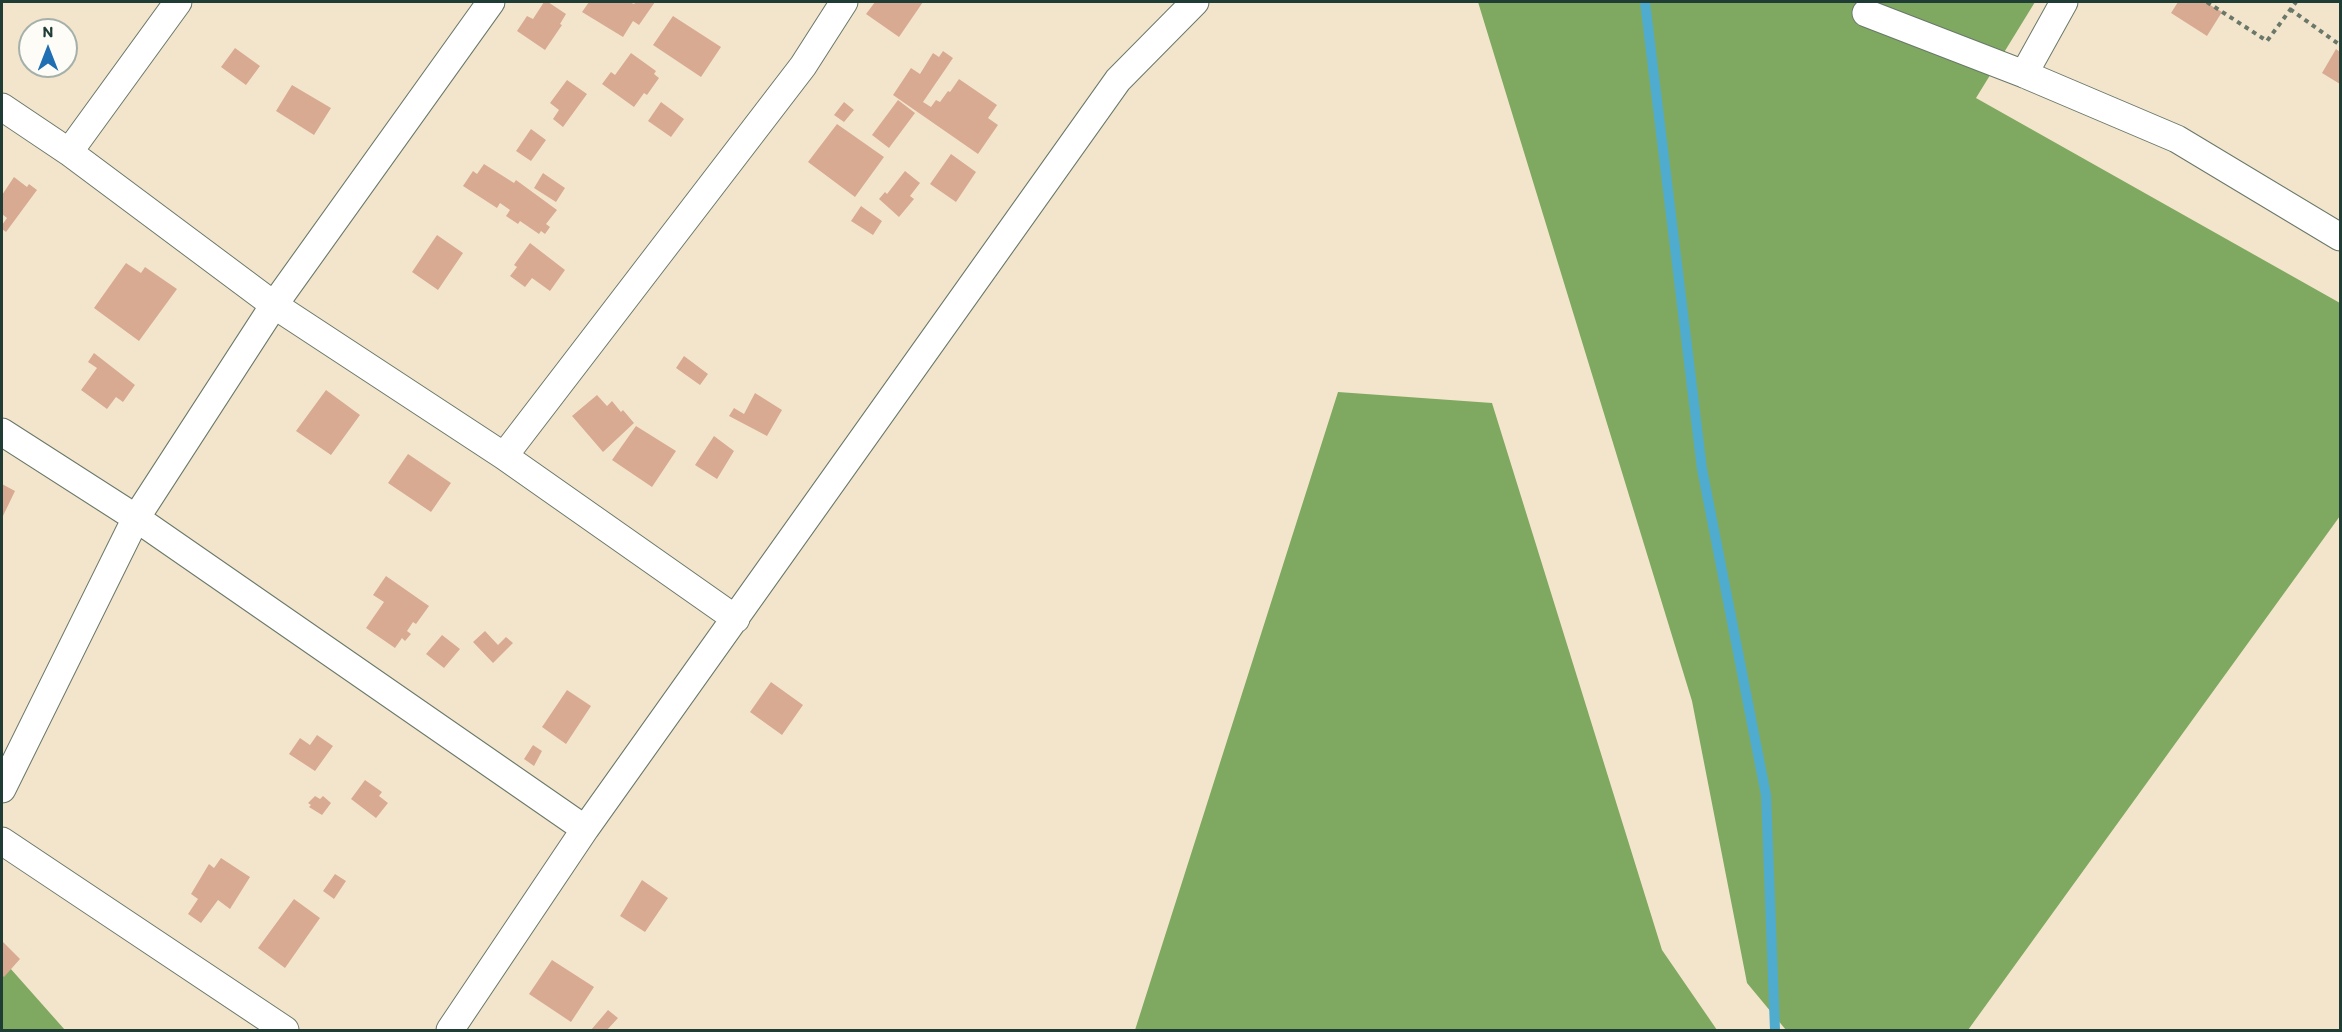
<!DOCTYPE html>
<html>
<head>
<meta charset="utf-8">
<style>
	body { margin:0 }
	#map { position:relative; width:2342px; height:1032px; overflow:hidden; background:#f3e5cc; font-family:Itim,sans-serif }
	canvas { display:block }
	.frame { position:absolute; inset:0; border:3px solid #1f3d34; pointer-events:none }
	.north { position:absolute; left:18px; top:18px; width:60px; height:60px; box-sizing:border-box; background:#fdfcf7; border:2px solid #a4b0a9; border-radius:50%; rotate:0deg; font-size:16px; font-weight:700; line-height:24px; text-align:center; color:#1f3d34 }
	.north::after { content:''; display:block; margin:auto; width:21px; height:27px; background:#1f6fb2; clip-path:polygon(50% 0,100% 100%,50% 72%,0 100%) }
</style>
</head>
<body>
<div id="map">
<canvas width="2342" height="1032"></canvas>
<div class="frame"></div>
<div class="north">N</div>
</div>
<script>
const context = document.querySelector('canvas').getContext('2d');
context.lineJoin = 'round';
function fill(path, color) {
  context.fillStyle = color;
  context.fill(path, 'evenodd');
}
function toPath(rows) {
  const path = new Path2D();
  for (const r of rows) {
    path.moveTo(r[0], r[1]);
    for (let i = 2; i < r.length; i += 2) path.lineTo(r[i], r[i + 1]);
  }
  return path;
}
function trace(path, color, width, dash) {
  context.strokeStyle = color;
  context.lineWidth = width;
  context.lineCap = dash ? 'butt' : 'round';
  context.setLineDash(dash || []);
  context.stroke(path);
}
fill(toPath([
	[1478,2,2035,2,1976,98,2340,303,2340,516,1968,1030,1786,1030,1747,983,1692,701],
	[1338,392,1492,403,1662,950,1717,1030,1135,1030],
	[2,959,65,1030,2,1030]
]), '#7fa960');
trace(toPath([
	[1645,2,1702,469,1766,795,1775,1030]
]), '#4facce', 10);
fill(toPath([
	[544,2,548,2,566,14,560,24,562,25,545,50,517,31,527,16,533,19],
	[589,2,629,2,634,4,636,2,655,2,639,25,633,21,623,37,582,12],
	[875,2,923,2,899,37,866,14],
	[2178,2,2205,2,2222,12,2207,36,2171,13],
	[673,16,721,47,701,77,653,45],
	[235,48,260,66,246,85,221,67],
	[2336,49,2340,52,2340,84,2322,73],
	[943,51,953,58,923,102,931,107,936,100,940,102,948,91,950,92,959,79,997,105,988,118,998,125,978,154,893,95,911,68,920,74,933,53,939,57],
	[631,53,656,71,654,74,659,78,647,95,644,93,634,107,602,84,611,72,615,75],
	[567,80,587,94,563,127,553,119,559,110,550,103],
	[292,85,331,108,314,135,276,111],
	[898,100,915,113,889,148,872,135],
	[661,102,684,119,671,137,648,121],
	[844,102,854,110,844,122,834,115],
	[837,124,884,157,855,197,808,162],
	[531,129,546,140,531,161,516,151],
	[951,154,976,172,956,202,930,184],
	[484,164,514,183,516,180,557,210,546,224,550,227,545,234,541,231,539,234,520,221,518,224,506,216,510,210,500,203,497,208,463,186,473,171,477,174],
	[905,171,920,183,910,196,914,199,899,217,879,199,885,192,887,194],
	[543,173,565,188,556,202,534,188],
	[14,177,27,187,29,184,37,190,6,232,2,229,2,225,7,218,2,214,2,195],
	[861,206,882,221,873,235,851,221],
	[437,235,463,253,438,290,412,272],
	[530,243,565,270,550,291,532,278,525,287,510,276,517,267,514,265],
	[126,263,141,273,145,267,177,289,139,341,94,308],
	[94,353,135,385,123,402,116,397,107,409,81,390,97,368,88,362],
	[684,356,708,374,700,385,676,368],
	[326,390,360,415,331,455,296,431],
	[755,393,782,410,767,436,729,416,734,408,744,414],
	[597,395,607,406,612,401,621,412,623,410,634,423,603,452,572,416],
	[636,426,676,451,652,487,612,460],
	[714,436,734,451,717,479,695,465],
	[408,454,451,483,431,512,388,483],
	[2,484,15,491,2,518],
	[386,576,429,606,416,624,413,622,407,631,411,634,405,641,402,638,395,648,366,628,384,602,373,595],
	[485,631,498,645,506,637,513,643,493,663,473,642],
	[442,635,460,649,444,668,426,654],
	[771,682,803,705,782,735,750,712],
	[567,690,591,706,566,744,542,727],
	[317,735,333,746,315,771,289,754,300,738,310,745],
	[533,745,542,751,534,766,524,759],
	[365,780,382,792,379,796,388,803,376,818,351,799],
	[315,796,320,799,323,796,331,803,322,815,309,807,311,805,308,803],
	[221,858,250,877,230,909,218,900,201,923,188,914,198,899,191,894,209,864,214,868],
	[335,874,346,881,334,899,323,891],
	[642,880,668,898,645,932,620,916],
	[294,899,320,918,285,968,258,948],
	[2,941,20,959,4,977,2,975],
	[552,960,594,987,571,1022,529,994],
	[608,1010,618,1018,607,1030,591,1030]
]), '#d8aa91');
const street = toPath([
	[1866,13,2024,74,2177,139,2340,237],
	[2024,74,2064,2],
	[2,107,69,152,274,305,504,456,736,619],
	[69,152,178,2],
	[2,432,136,518,585,829],
	[504,456,803,66,844,2],
	[2,789,136,518,274,305,491,2],
	[2,841,285,1030],
	[450,1030,585,829,1118,80,1195,2]
]);
trace(street, '#697869', 29);
trace(toPath([
	[2207,2,2267,41,2296,2],
	[2290,9,2340,45]
]), '#697869', 4, [4.5, 4.5]);
trace(street, '#fff', 27);
</script>
</body>
</html>
